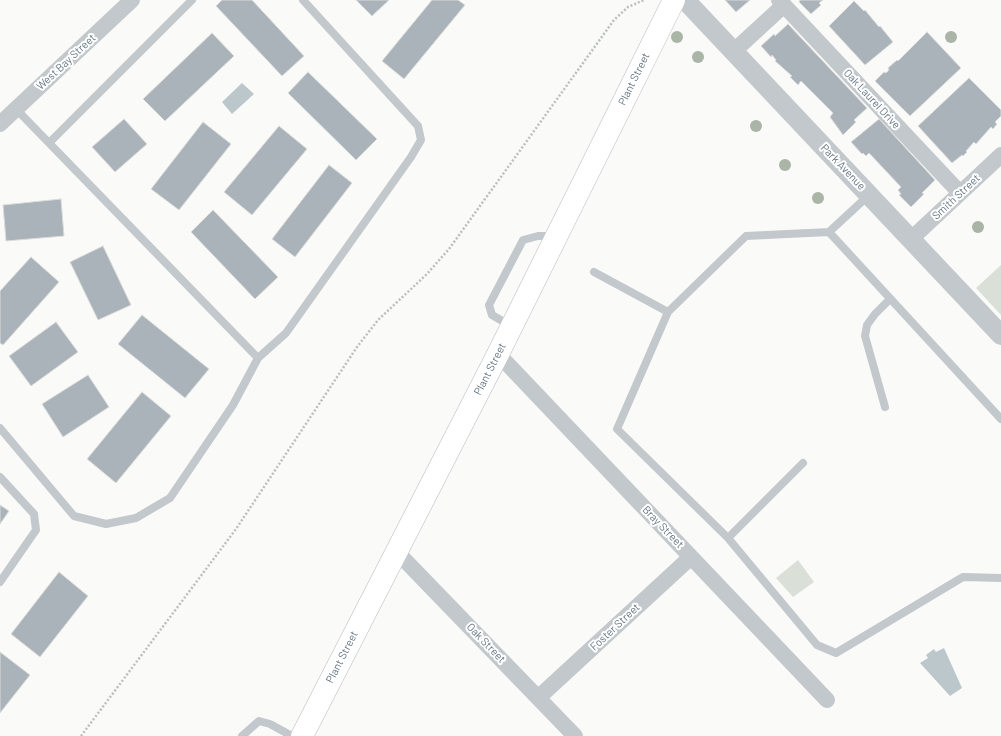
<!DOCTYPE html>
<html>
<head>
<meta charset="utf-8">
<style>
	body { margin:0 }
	canvas { display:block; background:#fafaf8 }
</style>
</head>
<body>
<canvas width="1001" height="736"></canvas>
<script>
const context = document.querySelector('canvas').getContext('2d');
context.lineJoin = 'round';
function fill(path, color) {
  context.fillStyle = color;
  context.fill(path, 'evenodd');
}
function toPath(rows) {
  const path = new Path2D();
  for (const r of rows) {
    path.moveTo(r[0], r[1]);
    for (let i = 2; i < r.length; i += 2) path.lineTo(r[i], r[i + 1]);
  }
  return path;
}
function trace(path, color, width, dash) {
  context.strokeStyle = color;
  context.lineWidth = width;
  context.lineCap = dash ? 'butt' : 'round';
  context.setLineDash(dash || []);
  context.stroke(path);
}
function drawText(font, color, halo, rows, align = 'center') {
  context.font = font + ' Barlow,sans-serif';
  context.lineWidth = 4;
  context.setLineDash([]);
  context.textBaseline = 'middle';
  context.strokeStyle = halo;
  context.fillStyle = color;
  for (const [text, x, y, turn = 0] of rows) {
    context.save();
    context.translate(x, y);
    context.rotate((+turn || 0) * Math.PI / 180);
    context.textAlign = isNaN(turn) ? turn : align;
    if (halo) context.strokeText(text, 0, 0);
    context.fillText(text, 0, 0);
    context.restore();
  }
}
fill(toPath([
	[1001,265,1001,315,976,288],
	[798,560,814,582,793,597,776,578]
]), '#dadfd7');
fill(toPath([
	[242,83,254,94,232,114,222,102],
	[944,648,962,688,950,696,920,663,928,658,926,655,934,649,936,652]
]), '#bbc7cb');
const building = toPath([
	[222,0,252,0,304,56,282,76,216,6,222,0],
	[356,0,389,0,372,16,356,0],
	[432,0,458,0,465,5,404,79,382,61,432,0],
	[725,0,750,0,736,12,725,0],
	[800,0,823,0,819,3,821,5,811,14,799,2,800,0],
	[854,1,864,11,865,10,879,27,880,26,893,42,865,65,829,26,854,1],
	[788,24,867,108,854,120,856,122,843,135,830,117,833,113,801,81,798,85,790,77,792,76,775,61,776,60,772,55,771,57,761,46,774,34,775,36,788,24],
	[927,32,961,68,910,116,875,81,884,72,886,73,889,70,888,68,897,60,898,61,927,32],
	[212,33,234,56,165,121,143,99,212,33],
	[308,72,377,139,356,160,288,93,308,72],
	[969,78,1001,110,1001,116,995,122,997,124,993,129,991,127,976,144,974,142,966,151,967,152,963,156,962,155,952,163,918,126,969,78],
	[124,119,147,144,115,172,92,147,124,119],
	[879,119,935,180,922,193,924,194,911,207,899,195,901,194,898,190,901,187,869,153,866,156,863,153,862,154,851,142,879,119],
	[203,122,231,144,179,210,151,189,203,122],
	[279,126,307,149,252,215,224,192,279,126],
	[329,165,352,183,295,257,272,239,329,165],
	[61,199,64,236,6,241,3,205,61,199],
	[213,210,278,277,255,299,191,232,213,210],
	[103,246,131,305,98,320,70,262,103,246],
	[31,257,59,282,3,345,0,343,0,291,31,257],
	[142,315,209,369,185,398,118,344,142,315],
	[56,322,78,352,31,386,9,356,56,322],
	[88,375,109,407,63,437,42,404,88,375],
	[142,392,171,416,116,483,87,459,142,392],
	[0,505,9,511,0,524,0,505],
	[59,572,88,596,40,657,11,634,59,572],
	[0,652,30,675,0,713,0,652]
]);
fill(building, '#aab3b9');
trace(building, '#dcdcda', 1);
const primary = toPath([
	[302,736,498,354,674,0]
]);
trace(primary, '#b5babe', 23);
trace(toPath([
	[81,736,236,529,357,347,378,320,427,274,449,249,614,20,628,7,644,0]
]), '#bbbfc2', 2.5, [2, 2]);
trace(toPath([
	[16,109,258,358],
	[49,143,192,0],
	[869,195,829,232,746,236,668,312,617,429,728,538,817,645,836,653,963,577,1001,578],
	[829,232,1001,419],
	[594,272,668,312],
	[511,326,492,315,489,305,523,240,538,236,555,236],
	[885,407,865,336,867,325,875,314,890,299],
	[0,428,74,516,106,524,136,518,170,498,233,405,258,358,286,333,411,157,421,140,418,126,303,0],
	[0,477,34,514,36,530,0,582],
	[728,538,803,463],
	[242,736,259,721,270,724,292,736]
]), '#c3c8cc', 8);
trace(toPath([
	[779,0,960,193],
	[734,51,784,5],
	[0,124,132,0],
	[911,239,1001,155],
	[498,354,827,700],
	[396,551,575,736],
	[539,697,691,557]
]), '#c3c8cc', 16);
trace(toPath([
	[685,0,1001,335]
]), '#c3c8cc', 20);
trace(primary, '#fff', 22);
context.fillStyle = '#aab4a7';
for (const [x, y] of [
	[677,37],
	[951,37],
	[698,57],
	[756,126],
	[785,165],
	[818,198],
	[978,227]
]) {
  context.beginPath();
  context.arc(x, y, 6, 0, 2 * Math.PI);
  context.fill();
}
drawText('11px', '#657683', '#fff', [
	["West Bay Street",66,62,-43],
	["Plant Street",634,79,-64],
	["Oak Laurel Drive",872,99,47],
	["Park Avenue",843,167,46],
	["Smith Street",956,197,-43],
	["Plant Street",490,369,-63],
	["Bray Street",663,527,46],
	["Foster Street",615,627,-43],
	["Oak Street",486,643,46],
	["Plant Street",342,657,-63]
]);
</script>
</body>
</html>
